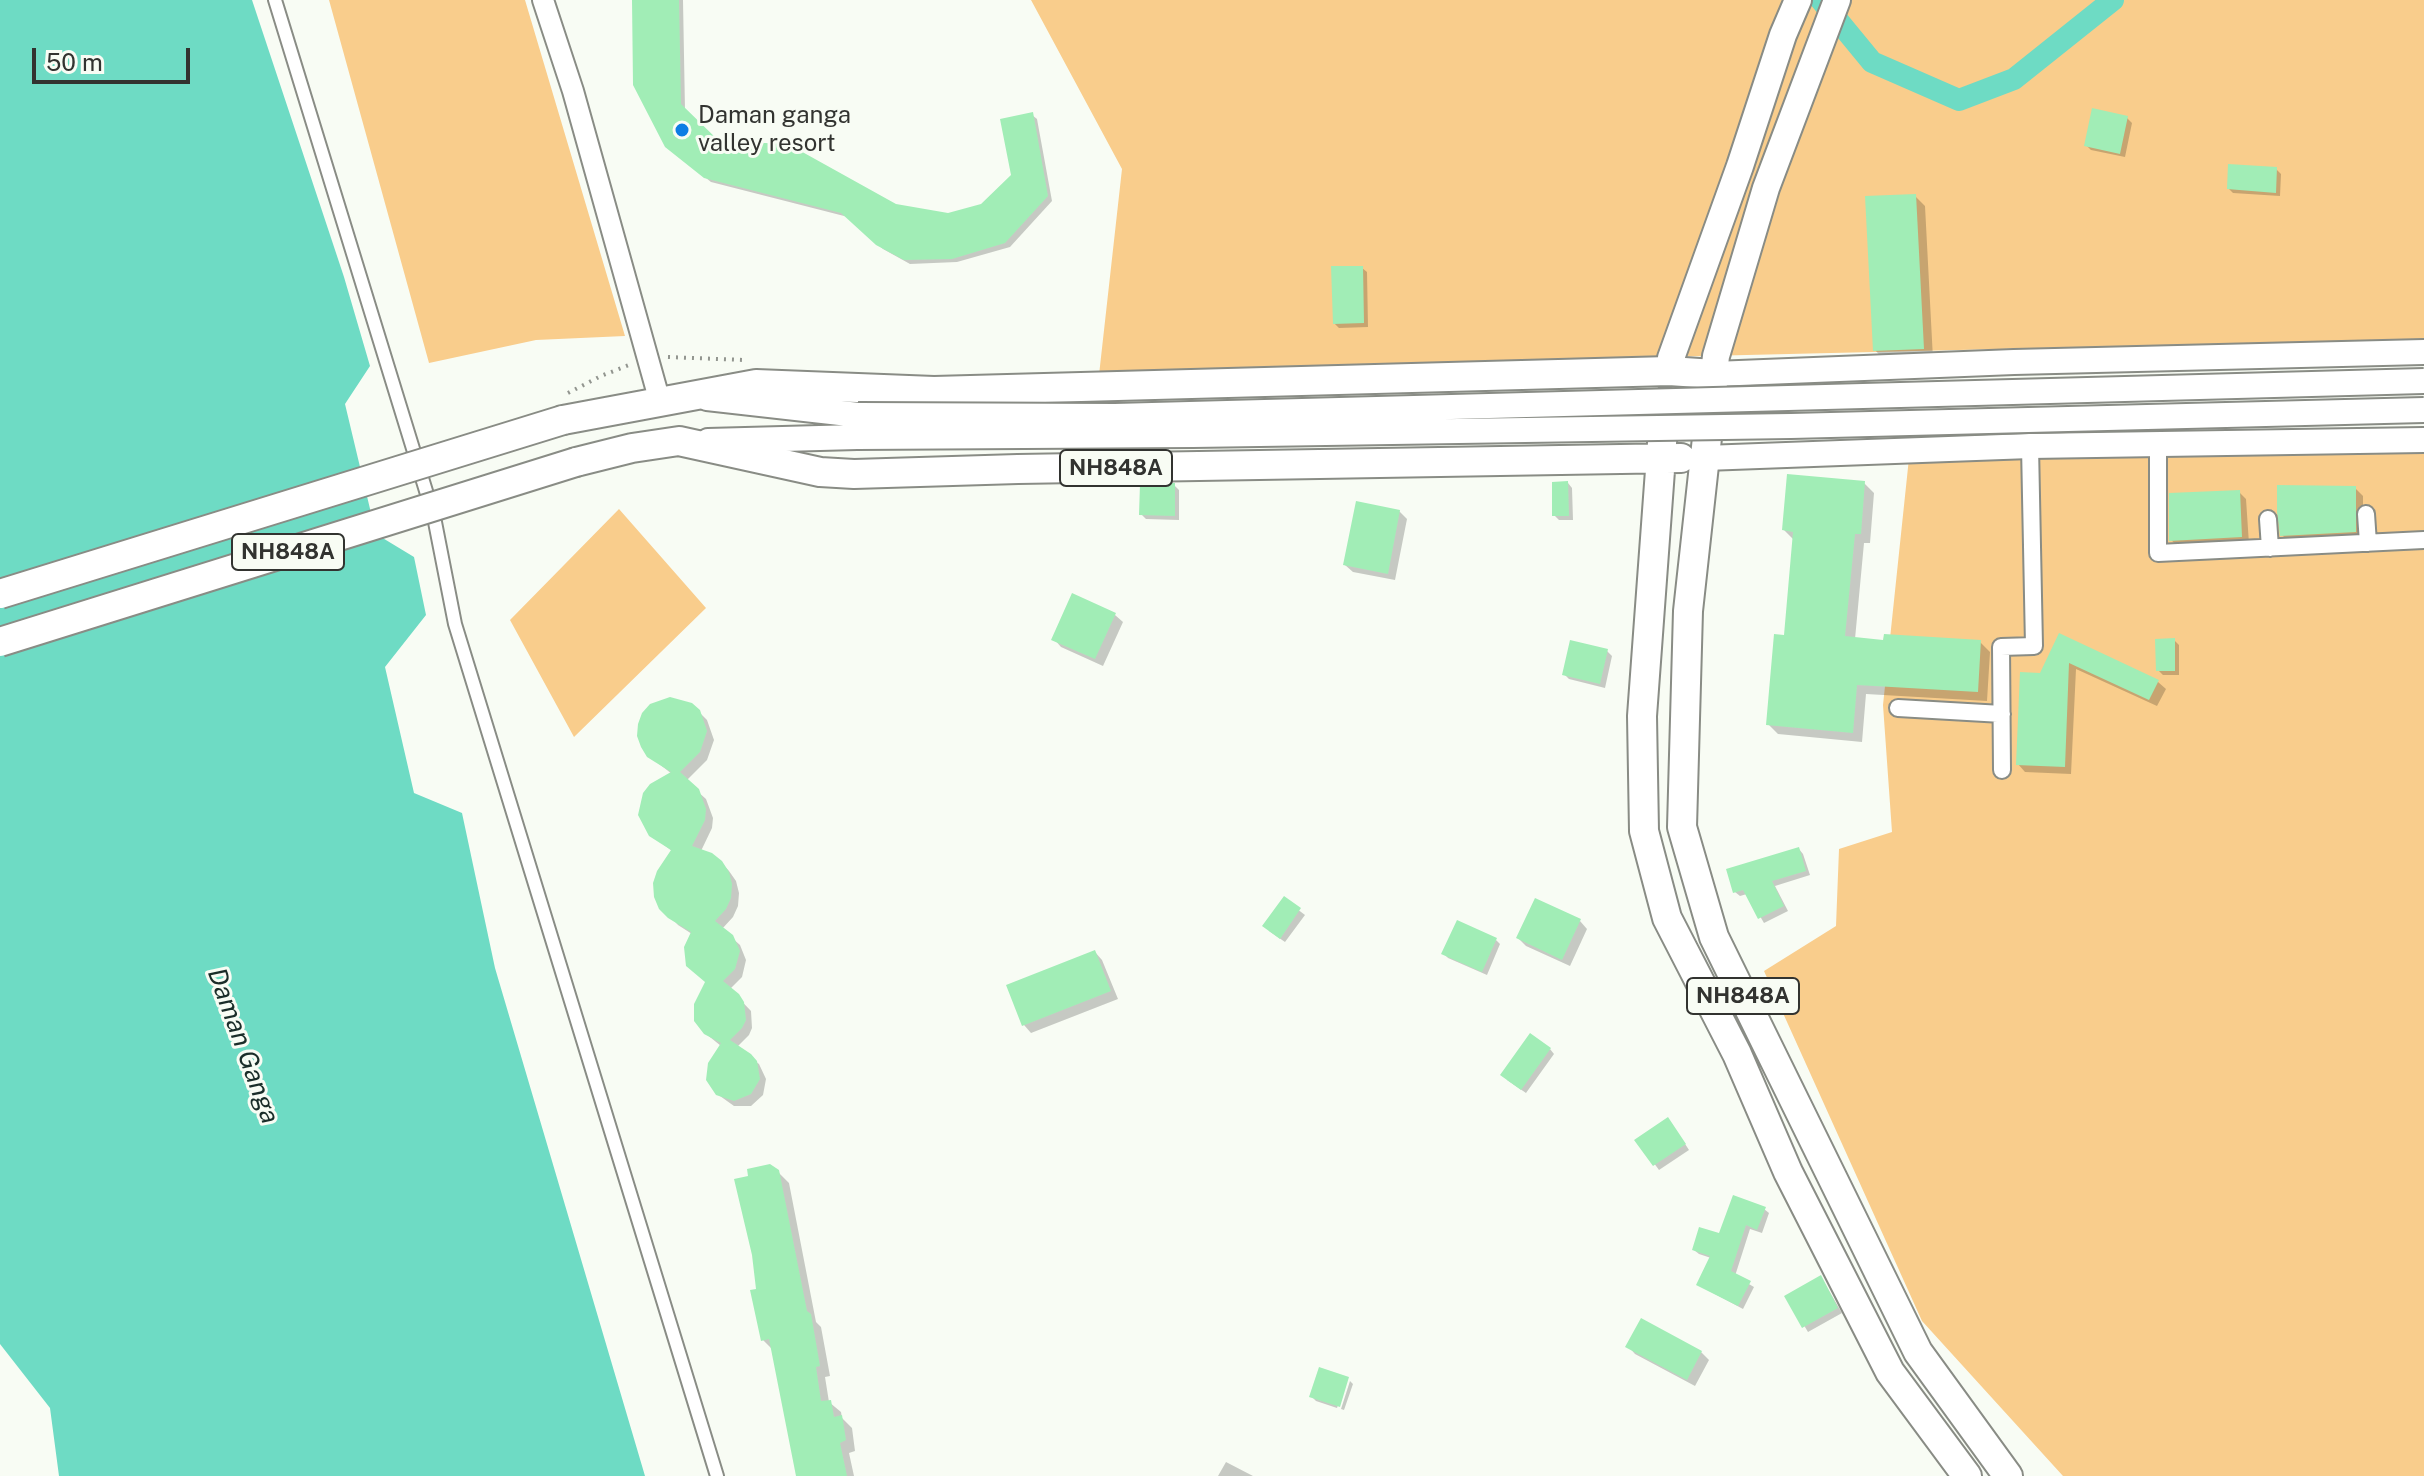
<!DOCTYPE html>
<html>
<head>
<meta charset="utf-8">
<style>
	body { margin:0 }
	#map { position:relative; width:2424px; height:1476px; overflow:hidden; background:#f8fcf4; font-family:"Public Sans",sans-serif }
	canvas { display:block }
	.scale { position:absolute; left:32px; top:48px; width:158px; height:36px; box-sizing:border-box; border:4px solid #323330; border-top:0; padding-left:10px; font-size:24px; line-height:28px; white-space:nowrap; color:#323330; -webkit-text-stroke:6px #f8fcf4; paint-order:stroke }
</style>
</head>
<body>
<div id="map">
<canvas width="2424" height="1476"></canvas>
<div class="scale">50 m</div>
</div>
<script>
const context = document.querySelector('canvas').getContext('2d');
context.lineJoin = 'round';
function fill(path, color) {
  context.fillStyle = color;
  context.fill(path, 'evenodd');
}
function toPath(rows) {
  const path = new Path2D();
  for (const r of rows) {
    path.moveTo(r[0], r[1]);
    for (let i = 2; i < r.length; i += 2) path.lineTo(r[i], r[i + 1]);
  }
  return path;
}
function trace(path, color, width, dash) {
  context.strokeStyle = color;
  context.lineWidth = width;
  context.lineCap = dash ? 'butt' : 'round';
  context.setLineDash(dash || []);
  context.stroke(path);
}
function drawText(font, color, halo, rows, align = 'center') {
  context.font = font + ' "Public Sans",sans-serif';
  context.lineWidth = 6;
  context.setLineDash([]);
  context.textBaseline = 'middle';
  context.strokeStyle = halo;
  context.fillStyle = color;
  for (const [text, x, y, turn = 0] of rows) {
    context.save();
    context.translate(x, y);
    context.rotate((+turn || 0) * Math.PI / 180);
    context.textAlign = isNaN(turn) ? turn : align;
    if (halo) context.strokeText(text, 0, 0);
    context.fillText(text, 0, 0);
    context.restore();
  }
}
fill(toPath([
	[329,0,525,0,625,336,536,340,429,363],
	[1031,0,2424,0,2424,339,1408,363,1160,370,1099,375,1122,169],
	[2424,452,2424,1476,2063,1476,1922,1321,1764,971,1836,926,1839,849,1892,832,1883,705,1909,458],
	[619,509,706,608,574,737,510,620]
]), '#f9cd8c');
fill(toPath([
	[0,0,252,0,344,277,370,366,345,404,376,534,414,557,426,615,385,667,414,793,462,813,495,968,645,1476,59,1476,50,1408,0,1344]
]), '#6edbc4');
fill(toPath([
	[634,0,683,0,685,110,718,143,896,206,948,215,982,206,1013,175,1032,115,1037,119,1052,201,1010,247,957,262,910,264,883,249,848,217,711,182,672,151],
	[2127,118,2132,123,2125,157,2091,150,2086,145],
	[2276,169,2281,174,2280,196,2233,193,2229,189],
	[1915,196,1925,206,1933,359,1885,361,1875,350],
	[1362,268,1367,272,1368,327,1339,328,1334,323],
	[1568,483,1572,488,1573,520,1559,520,1554,515],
	[1864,483,1874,493,1870,543,1864,543,1855,639,1885,642,1980,642,1990,652,1987,701,1866,694,1862,742,1778,734,1768,724,1785,637,1794,540,1784,530],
	[1174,485,1179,490,1179,520,1146,519,1141,514],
	[2355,488,2363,496,2363,539,2290,543,2282,535],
	[2239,492,2246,499,2249,544,2179,547,2171,540],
	[1399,511,1407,519,1395,580,1353,572,1345,565],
	[1073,596,1115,615,1123,622,1103,666,1061,647,1054,639],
	[2060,636,2158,682,2166,689,2157,706,2076,669,2071,774,2025,772,2018,764,2041,675],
	[2174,640,2179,645,2179,675,2163,675,2158,670],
	[1607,651,1612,656,1605,688,1569,679,1564,674],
	[699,712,707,720,714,740,707,760,686,781,706,799,713,818,712,828,701,851,721,862,729,871,736,881,739,893,738,906,733,917,722,929,740,945,746,960,742,977,730,989,751,1011,752,1028,749,1035,737,1047,759,1064,766,1079,763,1095,751,1106,734,1106,720,1096,721,1046,705,1033,707,983,692,934,678,925,661,907,672,851,651,835,672,774,649,756],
	[1799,849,1803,854,1810,875,1775,886,1788,911,1764,923,1747,894,1740,896,1735,892],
	[1284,899,1305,915,1285,942,1269,931],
	[1580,921,1587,929,1570,966,1526,946,1518,938],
	[1496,940,1500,944,1487,975,1448,958,1444,954],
	[1095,952,1102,960,1118,999,1031,1033,1024,1025],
	[1550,1049,1554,1054,1526,1093,1507,1080],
	[1672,1124,1689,1150,1659,1170,1637,1140],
	[778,1172,789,1183,816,1322,821,1327,830,1376,825,1377,829,1402,841,1412,842,1418,852,1428,855,1451,849,1453,854,1476,798,1476,773,1350,763,1340,759,1290],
	[1764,1209,1769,1213,1762,1233,1750,1229,1735,1276,1754,1287,1743,1309,1698,1285,1711,1258,1699,1254,1694,1250],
	[1821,1277,1842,1313,1808,1332,1787,1297],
	[1628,1346,1701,1352,1709,1360,1695,1386,1635,1354],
	[1347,1379,1337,1408,1316,1401,1312,1397],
	[1350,1381,1353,1384,1344,1410,1341,1409],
	[1226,1462,1253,1476,1218,1476]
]), '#0003');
trace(toPath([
	[1821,0,1872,62,1959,100,2014,79,2113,0]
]), '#6edbc4', 22);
fill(toPath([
	[632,0,679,0,681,104,719,141,788,144,896,204,948,213,981,204,1011,175,1000,119,1033,112,1048,196,1005,243,952,259,904,260,876,245,841,213,704,178,665,147,633,85],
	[2092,108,2128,116,2120,154,2084,146],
	[2228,164,2277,167,2276,193,2227,189],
	[1916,194,1924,349,1873,351,1865,196],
	[1331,266,1363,266,1364,323,1333,324],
	[1787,474,1865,481,1861,534,1855,534,1845,636,1883,640,1884,634,1981,640,1978,692,1857,685,1853,733,1766,725,1774,634,1784,635,1793,532,1782,530],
	[1568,481,1569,516,1552,516,1552,482],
	[1175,483,1175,516,1139,515,1140,484],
	[2277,485,2356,486,2356,532,2280,536,2277,512],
	[2240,490,2242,537,2169,541,2169,493],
	[1356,501,1400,510,1388,574,1343,565],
	[1072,593,1116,613,1095,659,1051,640],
	[2059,633,2159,680,2149,700,2069,663,2065,767,2016,765,2020,672,2040,673],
	[2175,638,2175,671,2156,671,2155,639],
	[1570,640,1608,649,1600,684,1562,675],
	[670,697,692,703,700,710,707,731,700,752,680,772,699,789,706,809,705,820,692,846,712,853,722,861,729,872,732,884,731,898,726,909,715,921,733,935,740,951,735,969,723,981,739,994,744,1002,746,1020,742,1028,730,1040,751,1054,757,1061,760,1079,751,1094,734,1101,716,1095,706,1080,708,1063,721,1043,704,1034,694,1021,694,1004,705,982,686,966,684,947,691,932,668,918,659,909,654,897,653,883,657,871,671,850,649,836,638,815,643,793,650,784,671,772,647,757,641,747,637,736,638,724,642,713,650,704],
	[1799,847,1806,871,1772,881,1784,906,1758,919,1743,890,1733,893,1726,869],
	[1284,896,1301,908,1280,939,1262,926],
	[1535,898,1581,919,1562,960,1516,938],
	[1457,920,1497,938,1482,972,1441,954],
	[1095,950,1111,991,1022,1026,1006,985],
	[1530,1033,1551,1048,1521,1090,1500,1075],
	[1668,1117,1686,1144,1653,1166,1634,1140],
	[770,1164,779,1170,807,1311,811,1314,820,1366,816,1367,821,1401,831,1400,834,1417,842,1415,846,1440,840,1443,847,1476,796,1476,769,1339,761,1341,750,1290,756,1289,752,1255,734,1179,748,1176,747,1169],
	[1733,1195,1766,1207,1757,1230,1746,1225,1731,1271,1751,1281,1738,1306,1696,1285,1710,1256,1692,1250,1699,1227,1719,1233],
	[1821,1275,1838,1308,1802,1328,1784,1296],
	[1641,1318,1702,1351,1687,1380,1625,1347],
	[1319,1367,1349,1377,1340,1407,1309,1397]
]), '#a1edb6');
const pedestrian = toPath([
	[275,0,434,517,455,624,717,1476]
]);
const minor = toPath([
	[2158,443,2158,553,2424,540],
	[2366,514,2368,543],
	[2268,519,2270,548],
	[1898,708,2002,714],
	[2002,770,2001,647,2034,646,2030,446]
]);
const tertiary = toPath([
	[543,0,573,91,660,402]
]);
const secondary = toPath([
	[1714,374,2014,362,2424,352],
	[707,398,858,415],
	[708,441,857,437],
	[1705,458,2030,446,2424,440]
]);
const primary = toPath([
	[1669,371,1671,358,1740,166,1783,35,1798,0],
	[1714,374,1716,356,1766,188,1837,0]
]);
const trunk = toPath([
	[1665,402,1642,716,1644,831,1667,918,1737,1054,1788,1172,1890,1372,1967,1476],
	[563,420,756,384,934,391,1669,371,1714,374,1688,611,1682,827,1714,937,1918,1352,2008,1476],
	[576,462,632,448,679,441,820,472,854,474,1018,469,1681,458]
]);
trace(pedestrian, '#898c85', 16);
trace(minor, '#898c85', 20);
trace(tertiary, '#898c85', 24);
trace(secondary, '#898c85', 28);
trace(primary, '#898c85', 30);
trace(trunk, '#898c85', 32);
trace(toPath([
	[668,357,744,360],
	[568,393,601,376,629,365]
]), '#92958f', 4, [2, 6]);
trace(pedestrian, '#fff', 12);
trace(minor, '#fff', 16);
trace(tertiary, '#fff', 20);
trace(secondary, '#fff', 24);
trace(primary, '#fff', 26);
trace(trunk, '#fff', 28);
const secondaryBridge = toPath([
	[858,415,1115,416,2424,381],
	[857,437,1193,435,1791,426,2424,410]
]);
const trunkBridge = toPath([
	[0,594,563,420],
	[0,642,576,462]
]);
trace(secondaryBridge, '#898c85', 28, []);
trace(trunkBridge, '#898c85', 32, []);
trace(secondaryBridge, '#fff', 24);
trace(trunkBridge, '#fff', 28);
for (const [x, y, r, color] of [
	[682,130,8,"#0c7de4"]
]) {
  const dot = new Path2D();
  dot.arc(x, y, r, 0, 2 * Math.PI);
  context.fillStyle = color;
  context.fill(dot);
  trace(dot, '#f8fcf4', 3);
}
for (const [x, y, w] of [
	[1116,468,112],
	[288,552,112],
	[1743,996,112]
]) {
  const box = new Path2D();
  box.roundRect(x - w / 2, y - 18, w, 36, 6);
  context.fillStyle = '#f8fcf4';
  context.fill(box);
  trace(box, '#323330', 2);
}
drawText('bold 22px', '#323330', null, [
	["NH848A",1116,468],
	["NH848A",288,552],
	["NH848A",1743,996]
]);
drawText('24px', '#323330', '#f8fcf4', [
	["Daman ganga",698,116],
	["valley resort",698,144]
], 'left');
drawText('italic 26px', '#1a2d29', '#f8fcf4', [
	["Daman Ganga",243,1046,70]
]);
</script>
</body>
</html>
